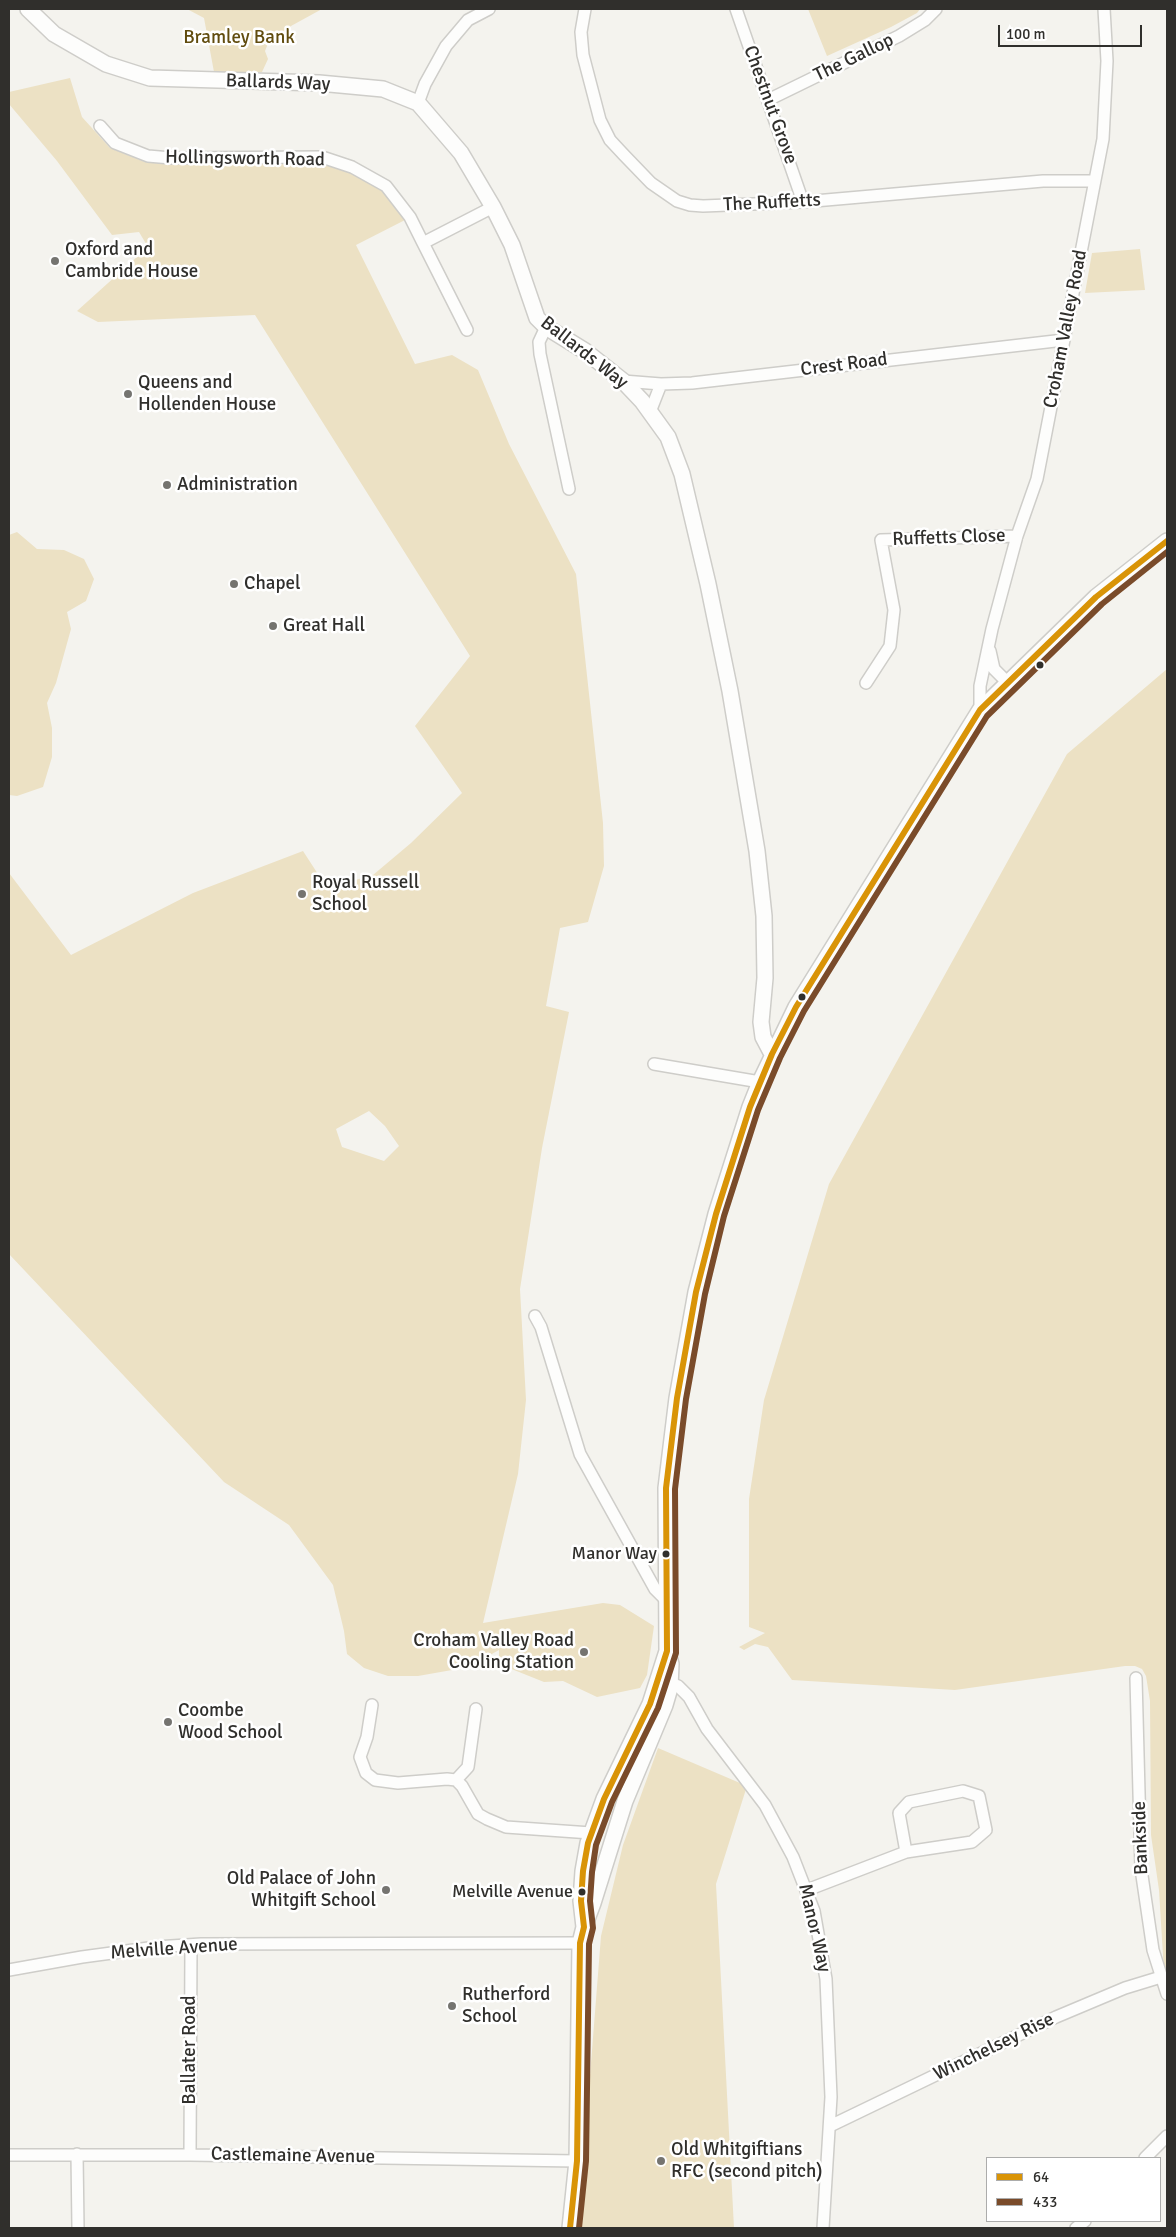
<!DOCTYPE html>
<html>
<head>
<meta charset="utf-8">
<style>
	body { margin:0 }
	#map { position:relative; width:1176px; height:2237px; overflow:hidden; background:#f4f3ee; font-family:Signika,sans-serif }
	canvas { display:block }
	.frame { position:absolute; inset:0; border:10px solid #302f2c; pointer-events:none }
	.legend { position:absolute; left:986px; top:2157px; width:175px; height:65px; box-sizing:border-box; background:#fff; border:1px solid #acacab; margin:0; padding:6px 9px; list-style:none; font-size:15px; color:#302f2c }
	.legend li { display:flex; align-items:center; gap:10px; height:25px }
	.legend b { width:25px; border:1px solid #acacab }
	.scale { position:absolute; left:998px; top:25px; width:144px; height:22px; box-sizing:border-box; border:2px solid #302f2c; border-top:0; padding-left:6px; font-size:15px; line-height:18px; white-space:nowrap; color:#302f2c; -webkit-text-stroke:4px #fff; paint-order:stroke }
</style>
</head>
<body>
<div id="map">
<canvas width="1176" height="2237"></canvas>
<div class="frame"></div>
<ul class="legend">
<li><b style="height:6px;background:#d99407"></b>64</li>
<li><b style="height:6px;background:#7a4b2a"></b>433</li>
</ul>
<div class="scale">100 m</div>
</div>
<script>
const context = document.querySelector('canvas').getContext('2d');
context.lineJoin = 'round';
function fill(path, color) {
  context.fillStyle = color;
  context.fill(path, 'evenodd');
}
function toPath(rows) {
  const path = new Path2D();
  for (const r of rows) {
    path.moveTo(r[0], r[1]);
    for (let i = 2; i < r.length; i += 2) path.lineTo(r[i], r[i + 1]);
  }
  return path;
}
function trace(path, color, width, dash) {
  context.strokeStyle = color;
  context.lineWidth = width;
  context.lineCap = dash ? 'butt' : 'round';
  context.setLineDash(dash || []);
  context.stroke(path);
}
function drawText(font, color, halo, rows, align = 'center') {
  context.font = font + ' Signika,sans-serif';
  context.lineWidth = 5;
  context.setLineDash([]);
  context.textBaseline = 'middle';
  context.strokeStyle = halo;
  context.fillStyle = color;
  for (const [text, x, y, turn = 0] of rows) {
    context.save();
    context.translate(x, y);
    context.rotate((+turn || 0) * Math.PI / 180);
    context.textAlign = isNaN(turn) ? turn : align;
    if (halo) context.strokeText(text, 0, 0);
    context.fillText(text, 0, 0);
    context.restore();
  }
}
fill(toPath([
	[187,9,322,9,291,26,279,38,269,41,265,51,268,59,262,72,214,72,204,18],
	[808,9,920,9,917,13,891,27,827,56],
	[70,78,82,117,110,148,145,162,321,164,350,172,381,190,405,220,356,245,415,364,452,355,478,370,509,444,576,574,603,823,604,866,588,922,560,928,546,1006,569,1012,542,1148,520,1289,526,1400,518,1474,483,1623,603,1603,620,1605,654,1626,647,1675,640,1688,597,1697,563,1681,544,1682,499,1664,499,1650,481,1660,452,1670,418,1676,388,1676,364,1668,347,1654,344,1631,333,1585,289,1525,224,1482,9,1254,9,873,71,955,193,893,303,851,327,888,373,875,411,843,462,793,415,726,470,656,255,315,98,322,77,311,148,247,139,232,112,235,57,161,9,104,9,92],
	[369,1111,385,1126,399,1146,384,1161,342,1147,336,1129],
	[1140,249,1145,290,1085,293,1092,253],
	[17,532,37,549,64,550,84,559,94,579,86,601,67,612,71,629,56,683,47,703,52,728,52,757,43,787,17,796,9,795,9,535],
	[1167,669,1167,1982,1164,1972,1159,1890,1151,1835,1150,1701,1146,1676,1142,1669,1135,1666,1125,1666,955,1690,792,1680,768,1647,755,1644,744,1650,739,1647,765,1633,749,1627,749,1499,764,1400,829,1184,1067,754],
	[658,1748,747,1786,716,1884,734,2228,578,2228,601,1936,623,1845]
]), '#ece1c4');
const street = toPath([
	[585,9,581,32,583,55,600,120,610,140,624,155,651,183,677,201,690,205,703,206,803,202,1043,181,1094,181],
	[736,9,803,202],
	[768,100,899,36,925,20,936,9],
	[418,103,425,84,446,46,468,20,489,9],
	[100,126,115,143,148,156,171,158,322,157,352,167,386,186,410,217,423,243,493,207],
	[423,243,467,330],
	[546,327,539,342,540,354,569,489],
	[623,381,661,384,692,383,1064,340],
	[650,412,661,384],
	[990,651,994,669,1007,682],
	[866,683,890,646,894,610,881,540,1017,536],
	[980,710,980,686,992,629,1017,536,1037,479,1103,139,1107,61,1104,9],
	[654,1064,760,1082],
	[535,1316,541,1327,580,1454,655,1589,667,1601],
	[1136,1678,1141,1869,1153,1950,1167,1994],
	[665,1681,678,1686,689,1697,707,1729,765,1805,793,1857,814,1911,826,1979,831,2097,823,2228],
	[372,1705,367,1737,360,1757,366,1773,375,1780,398,1783,447,1779,456,1780,462,1786,478,1814,487,1819,506,1827,591,1833],
	[456,1780,468,1767,476,1709],
	[807,1890,906,1852,899,1813,909,1802,963,1791,979,1796,986,1830,972,1842,906,1852],
	[9,1970,82,1957,156,1947,201,1944,580,1943],
	[830,2126,1056,2017,1125,1988,1161,1977],
	[77,2154,78,2228],
	[9,2155,190,2155,577,2161],
	[190,2155,191,1945],
	[1145,2158,1167,2136],
	[1076,2228,1085,2221]
]);
const secondary = toPath([
	[28,9,54,34,106,64,150,78,319,83,383,89,418,103,461,153,493,207,512,245,537,318,546,327,585,351,623,381,642,401,668,437,682,474,708,584,730,691,757,851,764,916,765,978,761,1022,763,1037,772,1054],
	[584,1927,593,1903,625,1801,665,1705,670,1688,671,1664,667,1651,666,1488,677,1398,696,1292,716,1214,750,1107,760,1082,796,1007,980,710,1096,597,1167,541],
	[570,2228,577,2161,580,1943,584,1927,581,1901,583,1871,588,1843,604,1799,650,1704,667,1651]
]);
trace(street, '#cecdc9', 14);
trace(secondary, '#cecdc9', 18);
trace(street, '#fdfdfc', 11);
trace(secondary, '#fdfdfc', 15);
trace(toPath([
	[570,2228,577,2161,580,1943,584,1927,581,1901,583,1871,588,1843,604,1799,650,1704,667,1651,666,1488,677,1398,696,1292,716,1214,750,1107,772,1054,796,1007,980,710,1096,597,1167,541]
]), '#d99407', 6);
trace(toPath([
	[579,2228,586,2161,589,1944,593,1928,590,1901,592,1872,596,1845,612,1802,658,1708,676,1653,675,1489,686,1399,705,1294,724,1216,758,1110,780,1058,804,1011,987,716,1102,604,1167,552]
]), '#7a4b2a', 6);
for (const [x, y, r, color] of [
	[55,261,5,"#757470"],
	[128,394,5,"#757470"],
	[167,485,5,"#757470"],
	[234,584,5,"#757470"],
	[273,626,5,"#757470"],
	[1040,665,4.5,"#302f2c"],
	[302,894,5,"#757470"],
	[802,997,4.5,"#302f2c"],
	[666,1554,4.5,"#302f2c"],
	[584,1652,5,"#757470"],
	[168,1722,5,"#757470"],
	[386,1890,5,"#757470"],
	[582,1892,4.5,"#302f2c"],
	[452,2006,5,"#757470"],
	[661,2161,5,"#757470"]
]) {
  const dot = new Path2D();
  dot.arc(x, y, r, 0, 2 * Math.PI);
  context.fillStyle = color;
  context.fill(dot);
  trace(dot, '#fff', 2);
}
drawText('18px', '#302f2c', '#fff', [
	["Manor Way",657,1554],
	["Melville Avenue",573,1892]
], 'right');
drawText('19px', '#614c0f', '#fff', [
	["Bramley Bank",239,38]
]);
drawText('19px', '#302f2c', '#fff', [
	["The Gallop",854,58,-26],
	["Ballards Way",278,83,2],
	["Chestnut Grove",770,105,70],
	["Hollingsworth Road",245,159,1],
	["The Ruffetts",772,203,-3],
	["Croham Valley Road",1066,329,-79],
	["Ballards Way",584,353,38],
	["Crest Road",844,365,-7],
	["Ruffetts Close",949,538,-2],
	["Bankside",1141,1838,-92],
	["Manor Way",814,1928,77],
	["Melville Avenue",174,1949,-4],
	["Winchelsey Rise",994,2047,-26],
	["Ballater Road",190,2050,-90],
	["Castlemaine Avenue",293,2156,1]
]);
drawText('19px', '#302f2c', '#fff', [
	["Oxford and",65,250],
	["Cambride House",65,272],
	["Queens and",138,383],
	["Hollenden House",138,405],
	["Administration",177,485],
	["Chapel",244,584],
	["Great Hall",283,626],
	["Royal Russell",312,883],
	["School",312,905],
	["Croham Valley Road",574,1641,"right"],
	["Cooling Station",574,1663,"right"],
	["Coombe",178,1711],
	["Wood School",178,1733],
	["Old Palace of John",376,1879,"right"],
	["Whitgift School",376,1901,"right"],
	["Rutherford",462,1995],
	["School",462,2017],
	["Old Whitgiftians",671,2150],
	["RFC (second pitch)",671,2172]
], 'left');
</script>
</body>
</html>
